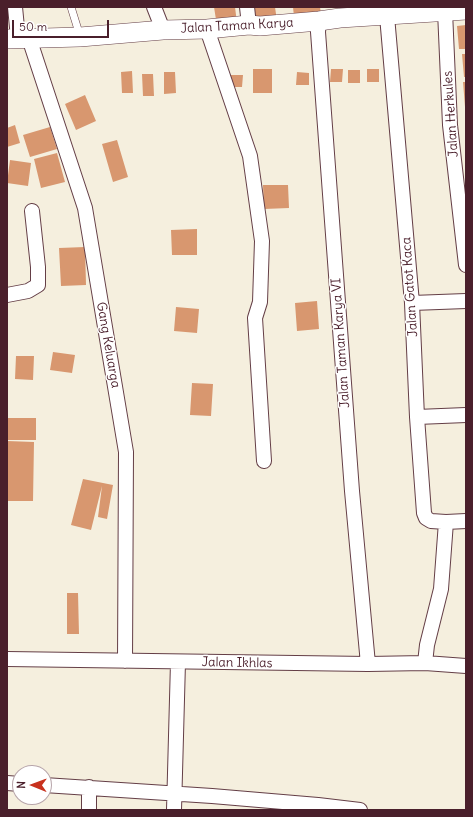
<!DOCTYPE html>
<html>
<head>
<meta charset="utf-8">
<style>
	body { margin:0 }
	#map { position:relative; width:473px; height:817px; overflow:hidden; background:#f5efde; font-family:Delius,sans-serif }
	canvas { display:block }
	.frame { position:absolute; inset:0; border:8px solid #4a1f2b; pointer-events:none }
	.north { position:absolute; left:12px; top:765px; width:40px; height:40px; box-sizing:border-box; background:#fff; border:1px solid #b7a5aa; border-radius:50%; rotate:271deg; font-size:11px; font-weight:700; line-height:16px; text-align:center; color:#4a1f2b }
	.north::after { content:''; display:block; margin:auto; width:14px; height:18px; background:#c8321e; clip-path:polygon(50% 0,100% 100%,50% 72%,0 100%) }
	.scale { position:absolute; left:12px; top:20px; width:97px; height:18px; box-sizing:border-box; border:2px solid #4a1f2b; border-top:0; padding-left:5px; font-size:12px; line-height:14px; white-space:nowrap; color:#4a1f2b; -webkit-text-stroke:3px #fff; paint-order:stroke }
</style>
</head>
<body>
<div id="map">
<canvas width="473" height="817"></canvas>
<div class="frame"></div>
<div class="north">N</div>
<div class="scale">50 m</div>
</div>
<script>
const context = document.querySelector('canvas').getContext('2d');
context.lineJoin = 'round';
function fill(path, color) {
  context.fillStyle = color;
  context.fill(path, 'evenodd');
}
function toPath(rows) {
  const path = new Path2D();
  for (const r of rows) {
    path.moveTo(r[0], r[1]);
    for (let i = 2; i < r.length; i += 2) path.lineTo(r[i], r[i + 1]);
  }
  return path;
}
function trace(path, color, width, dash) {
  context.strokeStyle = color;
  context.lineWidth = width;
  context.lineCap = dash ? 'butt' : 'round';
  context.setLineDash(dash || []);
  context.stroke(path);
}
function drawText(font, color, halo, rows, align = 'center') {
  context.font = font + ' Delius,sans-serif';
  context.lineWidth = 3;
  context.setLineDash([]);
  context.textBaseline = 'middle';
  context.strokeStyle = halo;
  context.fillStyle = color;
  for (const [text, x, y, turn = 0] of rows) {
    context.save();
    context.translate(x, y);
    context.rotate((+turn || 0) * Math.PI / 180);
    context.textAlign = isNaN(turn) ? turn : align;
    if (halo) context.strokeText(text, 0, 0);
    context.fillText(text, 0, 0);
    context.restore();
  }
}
fill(toPath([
	[214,7,235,7,237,23,217,26],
	[251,7,275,7,277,21,253,23],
	[293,7,320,7,321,14,294,17],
	[466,25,466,49,459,49,457,26],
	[462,54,466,54,466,77,464,77],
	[253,69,272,69,272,93,253,93],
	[331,69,343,69,342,82,330,82],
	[367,69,379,69,379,82,367,82],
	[348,70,360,70,360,83,348,83],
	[132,71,133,93,122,93,121,72],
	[164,72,175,72,176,93,164,94],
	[297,72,309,73,309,85,296,85],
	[142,74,153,74,154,96,143,96],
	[231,75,243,75,242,87,230,87],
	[463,82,466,82,466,107,465,107],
	[85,95,96,121,76,130,65,104],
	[15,125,20,143,7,147,7,128],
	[50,127,57,149,30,157,23,135],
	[117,140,128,177,113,182,102,144],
	[57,153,65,182,41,188,34,159],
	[10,160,31,163,28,186,7,183],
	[263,185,288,185,289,208,264,209],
	[197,229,197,255,172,255,171,230],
	[85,247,86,285,61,286,59,248],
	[317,301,319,329,297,331,295,303],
	[176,307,199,309,197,333,174,331],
	[53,352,75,355,72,373,50,370],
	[16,356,34,356,33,380,15,379],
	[192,383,213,384,211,416,190,415],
	[7,418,36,418,36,440,7,440],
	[7,441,34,442,33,501,7,501],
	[83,479,113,485,107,519,98,517,102,486,91,530,71,525],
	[67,593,78,593,79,634,67,634]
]), '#d8976f');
const lane = toPath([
	[71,7,80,36]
]);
const street = toPath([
	[15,7,18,38],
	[154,7,163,30],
	[247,7,249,25],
	[445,11,450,125,466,265],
	[387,16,412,303,417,417,424,513,426,518,431,521,446,522,466,521],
	[319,21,318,32,352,491,368,664],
	[207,29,250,156,262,241,260,302,255,318,264,461],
	[29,38,85,208,126,452,125,661],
	[7,295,28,291,38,285,38,267,32,211],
	[412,303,466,301],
	[417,417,466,415],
	[7,659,368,664,425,663,466,666],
	[425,663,427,645,441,589,446,522],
	[7,783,20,784],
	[44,785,212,796,318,805,360,810],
	[89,787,89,810],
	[174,810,178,662]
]);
const secondary = toPath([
	[7,39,80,37,163,30,207,29,249,25,260,26,319,21,340,18,466,10]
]);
trace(lane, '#643e46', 8);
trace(street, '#643e46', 16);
trace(secondary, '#643e46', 20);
trace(lane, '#fff', 7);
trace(street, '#fff', 14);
trace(secondary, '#fff', 19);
drawText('13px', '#4a1f2b', '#fff', [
	["Jalan Taman Karya",237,26,-3],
	["Jalan Herkules",451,114,-94],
	["Jalan Gatot Kaca",410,287,-94],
	["Jalan Taman Karya VI",341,343,-94],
	["Gang Keluarga",108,345,80],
	["Jalan Ikhlas",237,663,1]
]);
</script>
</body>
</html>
